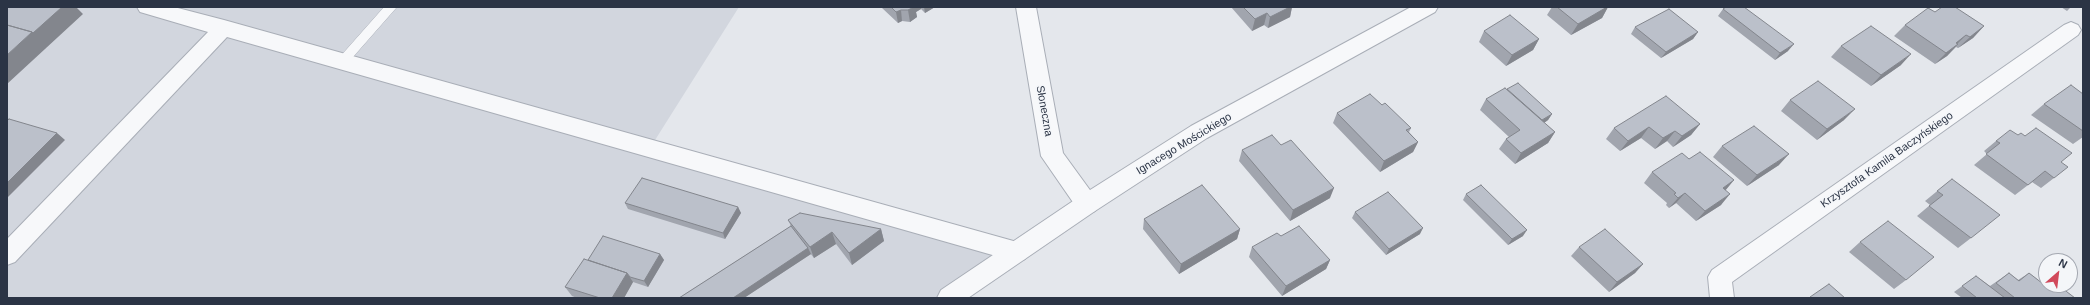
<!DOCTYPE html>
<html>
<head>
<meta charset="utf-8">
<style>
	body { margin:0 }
	#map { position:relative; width:2090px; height:305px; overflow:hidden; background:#e4e7ec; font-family:Arial,sans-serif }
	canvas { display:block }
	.frame { position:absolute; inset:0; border:8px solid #2b3445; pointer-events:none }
	.north { position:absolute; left:2038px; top:253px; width:40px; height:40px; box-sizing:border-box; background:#f4f6f9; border:1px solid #a4a8b1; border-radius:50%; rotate:28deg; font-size:11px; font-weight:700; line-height:16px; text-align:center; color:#2b3445 }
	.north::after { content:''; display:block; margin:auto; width:14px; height:18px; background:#d1495b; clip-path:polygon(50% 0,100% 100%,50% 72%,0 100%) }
</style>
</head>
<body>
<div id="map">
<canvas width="2090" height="305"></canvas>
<div class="frame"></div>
<div class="north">N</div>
</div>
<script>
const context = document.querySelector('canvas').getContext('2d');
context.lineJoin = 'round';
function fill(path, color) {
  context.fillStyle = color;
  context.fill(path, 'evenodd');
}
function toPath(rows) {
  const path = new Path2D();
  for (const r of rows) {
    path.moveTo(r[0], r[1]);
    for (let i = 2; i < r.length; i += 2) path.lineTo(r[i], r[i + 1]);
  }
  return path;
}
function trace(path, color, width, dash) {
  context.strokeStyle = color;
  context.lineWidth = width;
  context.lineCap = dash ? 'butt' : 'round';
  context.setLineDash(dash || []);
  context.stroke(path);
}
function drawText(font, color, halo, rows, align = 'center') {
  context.font = font + ' Arial,sans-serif';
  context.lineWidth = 3;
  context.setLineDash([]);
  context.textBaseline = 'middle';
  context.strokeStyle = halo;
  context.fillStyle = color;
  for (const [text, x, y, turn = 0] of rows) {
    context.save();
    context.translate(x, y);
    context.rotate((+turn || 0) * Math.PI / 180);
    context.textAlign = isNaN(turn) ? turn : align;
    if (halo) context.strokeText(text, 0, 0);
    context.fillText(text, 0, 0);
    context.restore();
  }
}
fill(toPath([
	[7,7,739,7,650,148,1017,252,950,298,7,298]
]), '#d2d6de');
const service = toPath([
	[384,7,397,7,346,65,338,65,336,62,338,59,384,7]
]);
const minor = toPath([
	[137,7,174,7,224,20,1017,242,1025,245,1029,252,1025,259,1017,262,227,37,15,262,7,265,7,239,208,32,140,12,137,7],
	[1016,7,1036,7,1063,153,1095,197,1098,204,1095,211,1087,214,1079,211,1041,156,1016,7],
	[2071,22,2078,25,2081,30,2078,35,1732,282,1734,298,1710,298,1708,277,1712,270,2064,25,2071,22]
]);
const tertiary = toPath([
	[1411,7,1438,7,1435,12,1207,138,1095,211,968,298,937,298,941,290,1079,197,1191,126,1411,7]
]);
trace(service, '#a9aeb7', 1);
trace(minor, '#a9aeb7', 2);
trace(tertiary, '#a9aeb7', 2);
fill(service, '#f7f8fa');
fill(minor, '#f7f8fa');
fill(tertiary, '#f7f8fa');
fill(toPath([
	[882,7,935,7,925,13,921,9,916,12,917,17,910,22,902,21,898,23,882,8],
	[1231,7,1292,7,1290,17,1268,28,1264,25,1252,31],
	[1552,7,1608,7,1602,18,1571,35,1547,15],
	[2061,7,2071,7,2067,11],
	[1723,9,1788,51,1775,60,1718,16],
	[1935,12,1984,26,1973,38,1958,48,1956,47,1947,56,1935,64,1894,36,1905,25],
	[1635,27,1698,32,1693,39,1661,58,1631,34],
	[1484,31,1539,39,1533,50,1506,66,1479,42],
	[1841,46,1901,65,1871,86,1831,57],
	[1507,89,1552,114,1548,120,1544,123,1555,132,1548,143,1515,164,1499,149,1506,139,1509,137,1480,110,1486,99],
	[2083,94,2083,137,2073,144,2031,115,2044,104],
	[1790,100,1844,120,1817,140,1781,111],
	[1382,105,1411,128,1409,132,1418,142,1413,152,1380,172,1333,123,1337,113],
	[1700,124,1691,135,1673,147,1667,141,1655,149,1641,138,1620,151,1606,139,1614,128],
	[2018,135,2025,136,2061,162,2054,178,2041,188,2032,182,2015,195,1974,165,1987,154,1984,151,1996,141],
	[1281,145,1330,198,1290,221,1239,161,1242,150],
	[1722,146,1779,165,1747,186,1713,157],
	[1689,159,1734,180,1725,190,1721,205,1696,221,1676,203,1669,208,1666,205,1667,203,1644,183,1652,172],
	[1952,179,1971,238,1958,248,1917,216,1930,205,1925,201],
	[1466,194,1523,236,1508,245,1463,200],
	[625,203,738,207,741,213,725,239,628,209],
	[1355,212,1420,234,1386,255,1352,218],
	[1144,219,1240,229,1237,239,1179,274,1143,229],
	[788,220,881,229,884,241,852,265,836,244,814,258,810,253,811,254,744,298,679,298,791,226],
	[1281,236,1330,260,1326,269,1282,296,1249,257,1252,247],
	[1860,242,1906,280,1894,289,1849,252],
	[1579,247,1643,264,1635,273,1609,292,1571,256],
	[660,254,664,260,648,287,633,282,624,298,577,298,572,296,565,287,588,260],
	[2009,273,2018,280,2029,273,2050,289,2057,285,2075,298,1962,298,1954,292,1976,276,1990,286]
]), '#a1a5ae');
fill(toPath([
	[62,7,76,7,83,14,7,84,7,55,32,32],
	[914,7,921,7,921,9,916,12,917,17,910,22,908,10],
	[924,7,935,7,925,13],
	[1290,7,1292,7,1290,17,1268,28,1270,17],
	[1607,7,1608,7,1602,18,1571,35,1578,24],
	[901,10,902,21,898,23,896,12],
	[1267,13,1264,25,1252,31,1255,19],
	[1984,26,1973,38,1958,48,1970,37],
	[1698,32,1693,39,1661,58,1666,52],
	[1966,35,1955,46,1944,54,1956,43],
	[1539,39,1533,50,1506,66,1512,55],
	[1794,44,1788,51,1775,60,1780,53],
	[1958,44,1947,56,1935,64,1946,53],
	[1911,54,1901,65,1871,86,1881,75],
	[1855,109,1844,120,1817,140,1827,129],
	[1552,114,1548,120,1534,130,1538,123],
	[1700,124,1691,135,1673,147,1682,136],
	[1649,127,1641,138,1620,151,1628,141],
	[1675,131,1667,141,1655,149,1663,138],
	[1555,132,1548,143,1515,164,1521,153],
	[57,133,65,140,7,198,7,183],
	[1418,142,1413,152,1380,172,1384,161],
	[1789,154,1779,165,1747,186,1757,175],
	[1734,180,1725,191,1723,188],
	[1334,188,1330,198,1290,221,1293,210],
	[1685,193,1676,203,1669,208,1678,198],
	[1730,194,1721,205,1696,221,1705,211],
	[738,207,741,213,725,239,723,233],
	[1423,228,1420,234,1386,255,1389,249],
	[881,229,884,241,852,265,849,253],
	[1240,229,1237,239,1179,274,1181,264],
	[1527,230,1523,236,1508,245,1512,239],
	[832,232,836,244,814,258,810,247],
	[808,248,811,254,744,298,733,298],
	[660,254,664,260,648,287,644,281],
	[1330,260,1326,269,1282,296,1286,286],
	[1643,264,1635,273,1609,292,1617,282],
	[627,273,633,282,624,298,612,298]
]), '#83868d');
const building = toPath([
	[7,7,62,7,33,33,32,32,7,25,7,7],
	[891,7,914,7,908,10,901,10,896,12,891,7],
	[1243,7,1290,7,1270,17,1267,13,1255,19,1243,7],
	[1557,7,1607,7,1578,24,1557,7],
	[1726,7,1744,7,1794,44,1780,53,1723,9,1726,7],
	[1942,7,1955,7,1984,26,1970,37,1966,35,1956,43,1958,44,1946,53,1905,25,1928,8,1935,12,1942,7],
	[1669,9,1698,32,1666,52,1635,27,1669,9],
	[1510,15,1539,39,1512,55,1484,31,1510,15],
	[7,25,32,32,7,55,7,25],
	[1871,26,1911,54,1881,75,1841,46,1871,26],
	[1818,81,1855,109,1827,129,1790,100,1818,81],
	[1518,83,1552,114,1542,120,1507,89,1518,83],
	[2071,85,2083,94,2083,131,2044,104,2071,85],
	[1505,88,1555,132,1521,153,1506,139,1520,130,1486,99,1505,88],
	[1370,94,1382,105,1385,103,1411,128,1406,130,1418,142,1384,161,1337,113,1370,94],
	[1666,96,1700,124,1682,136,1675,131,1663,138,1649,127,1628,141,1614,128,1666,96],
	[9,119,57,133,7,183,7,121,9,119],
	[1754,126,1789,154,1757,175,1722,146,1754,126],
	[2036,128,2072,153,2061,162,2068,167,2054,178,2045,171,2028,185,1986,154,2000,143,1996,141,2010,130,2018,135,2021,133,2025,136,2036,128],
	[1272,135,1281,145,1291,140,1334,188,1293,210,1242,150,1272,135],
	[1700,152,1734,180,1723,188,1730,194,1705,211,1685,193,1678,198,1674,194,1676,193,1652,172,1682,153,1689,159,1700,152],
	[642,178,738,207,723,233,625,203,642,178],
	[1952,179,2000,215,1971,238,1929,206,1943,195,1937,191,1952,179],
	[1202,185,1240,229,1181,264,1144,219,1202,185],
	[1481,185,1527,230,1512,239,1466,194,1481,185],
	[1388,192,1423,228,1389,249,1355,212,1388,192],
	[800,213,881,229,849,253,832,232,810,247,788,220,800,213],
	[1888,221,1934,257,1906,280,1860,242,1888,221],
	[791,226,808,248,733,298,679,298,791,226],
	[1299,226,1330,260,1286,286,1252,247,1277,233,1281,236,1299,226],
	[1605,229,1643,264,1617,282,1579,247,1605,229],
	[603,236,660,254,644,281,630,277,627,273,588,260,603,236],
	[584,259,627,273,612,298,600,298,565,287,584,259],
	[2009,273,2019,281,2029,273,2051,290,2057,285,2058,285,2075,298,2015,298,1996,283,2009,273],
	[1976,276,2005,298,1977,298,1962,286,1976,276],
	[1829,284,1845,298,1811,298,1810,297,1829,284]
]);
fill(building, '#bbc0ca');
trace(building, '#83868d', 1);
drawText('11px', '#2b3445', '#f4f6f9', [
	["Słoneczna",1044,111,80],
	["Ignacego Mościckiego",1184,144,-31],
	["Krzysztofa Kamila Baczyńskiego",1887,160,-35]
]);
</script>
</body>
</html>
